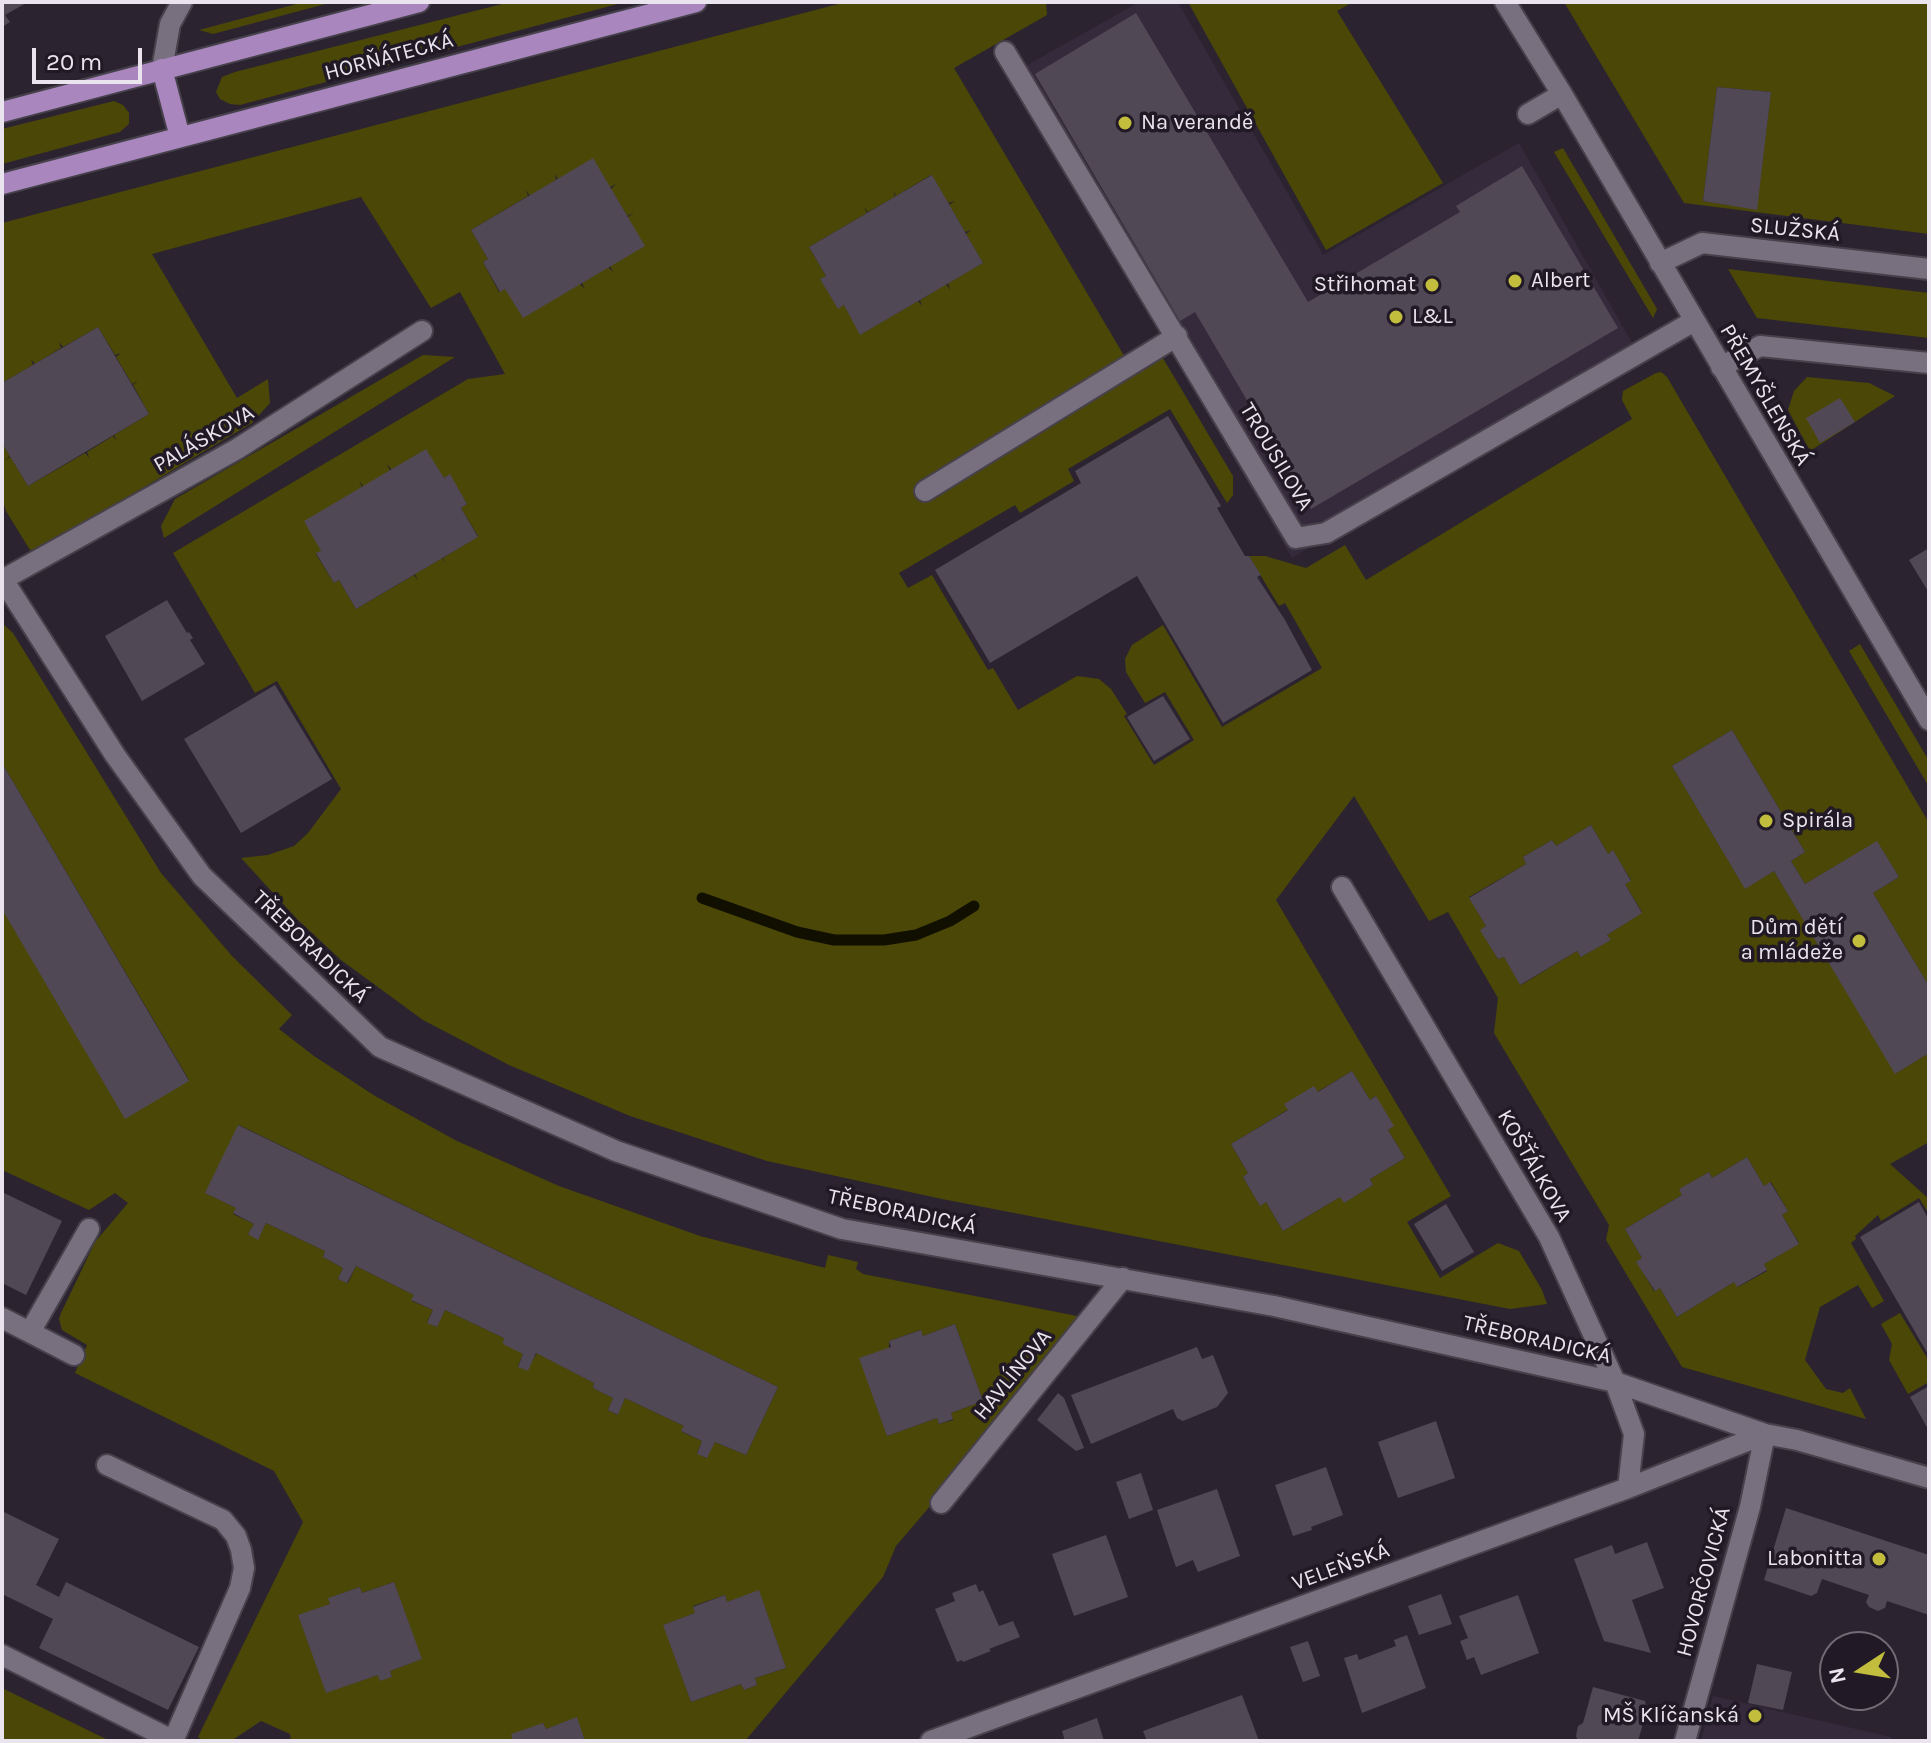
<!DOCTYPE html>
<html>
<head>
<meta charset="utf-8">
<style>
	body { margin:0 }
	#map { position:relative; width:1931px; height:1743px; overflow:hidden; background:#2b2430; font-family:Karla,sans-serif }
	canvas { display:block }
	.frame { position:absolute; inset:0; border:4px solid #e9e4ed; pointer-events:none }
	.north { position:absolute; left:1819px; top:1631px; width:80px; height:80px; box-sizing:border-box; background:#211a26; border:2px solid #716b76; border-radius:50%; rotate:258deg; font-size:22px; font-weight:700; line-height:32px; text-align:center; color:#e9e4ed }
	.north::after { content:''; display:block; margin:auto; width:28px; height:36px; background:#c3bd3e; clip-path:polygon(50% 0,100% 100%,50% 72%,0 100%) }
	.scale { position:absolute; left:32px; top:48px; width:110px; height:36px; box-sizing:border-box; border:4px solid #e9e4ed; border-top:0; padding-left:10px; font-size:24px; line-height:28px; white-space:nowrap; color:#e9e4ed; -webkit-text-stroke:6px #211a26; paint-order:stroke }
</style>
</head>
<body>
<div id="map">
<canvas width="1931" height="1743"></canvas>
<div class="frame"></div>
<div class="north">N</div>
<div class="scale">20 m</div>
</div>
<script>
const context = document.querySelector('canvas').getContext('2d');
context.lineJoin = 'round';
function fill(path, color) {
  context.fillStyle = color;
  context.fill(path, 'evenodd');
}
function toPath(rows) {
  const path = new Path2D();
  for (const r of rows) {
    path.moveTo(r[0], r[1]);
    for (let i = 2; i < r.length; i += 2) path.lineTo(r[i], r[i + 1]);
  }
  return path;
}
function trace(path, color, width, dash) {
  context.strokeStyle = color;
  context.lineWidth = width;
  context.lineCap = dash ? 'butt' : 'round';
  context.setLineDash(dash || []);
  context.stroke(path);
}
function drawText(font, color, halo, rows, align = 'center') {
  context.font = font + ' Karla,sans-serif';
  context.lineWidth = 7;
  context.setLineDash([]);
  context.textBaseline = 'middle';
  context.strokeStyle = halo;
  context.fillStyle = color;
  for (const [text, x, y, turn = 0] of rows) {
    context.save();
    context.translate(x, y);
    context.rotate((+turn || 0) * Math.PI / 180);
    context.textAlign = isNaN(turn) ? turn : align;
    if (halo) context.strokeText(text, 0, 0);
    context.fillText(text, 0, 0);
    context.restore();
  }
}
fill(toPath([
	[1139,2,1178,2,1323,255,1519,143,1636,350,1292,558,1010,75],
	[1713,1696,1891,1737,1892,1741,1701,1741]
]), '#352a3c');
fill(toPath([
	[304,2,333,2,213,34,199,30],
	[510,2,625,2,240,105,230,104,220,99,216,92,222,77,235,72],
	[846,2,1046,2,1047,15,954,68,1126,359,1154,343,1233,476,1233,495,1227,503,1170,409,1068,469,1074,481,1020,513,1015,505,899,573,908,588,932,575,988,670,993,668,1018,710,1077,676,1099,679,1111,689,1127,714,1124,716,1154,765,1194,740,1165,692,1145,703,1126,672,1125,659,1132,645,1163,625,1222,727,1322,668,1285,603,1279,606,1249,556,1265,556,1306,568,1345,545,1366,580,1632,419,1622,400,1623,391,1656,373,1661,372,1667,377,1929,823,1929,986,1873,893,1899,877,1877,842,1805,884,1791,861,1805,852,1732,730,1672,766,1745,888,1774,871,1896,1073,1929,1053,1929,1142,1890,1164,1929,1199,1929,1214,1919,1198,1881,1221,1878,1215,1855,1236,1856,1239,1851,1243,1884,1301,1872,1308,1858,1285,1820,1307,1805,1360,1826,1389,1843,1393,1850,1388,1866,1419,1682,1367,1606,1240,1609,1225,1494,1033,1498,998,1448,912,1429,921,1354,796,1276,900,1451,1196,1407,1222,1440,1278,1498,1243,1519,1251,1542,1290,1547,1304,1510,1309,942,1199,767,1161,630,1116,509,1065,423,1020,341,960,297,919,241,858,268,855,294,846,308,833,341,789,277,681,255,693,173,553,468,379,505,374,460,292,431,308,361,197,152,254,237,398,268,379,270,403,252,423,45,546,30,550,6,511,2,498,2,443,10,456,5,460,11,457,28,486,85,453,89,458,87,452,113,436,117,441,114,435,149,414,133,385,138,381,132,384,116,357,121,353,115,355,98,327,63,347,59,342,61,348,35,364,31,359,33,365,2,383,2,223],
	[555,174,558,179,610,187,616,184,611,189,627,216,634,213,628,217,610,266,613,272,608,267,582,283,585,289,580,284,505,289,499,292,483,262,488,259,471,230,528,196,526,190,530,196,556,180],
	[931,175,948,203,955,201,949,205,965,232,971,230,966,234,983,263,948,283,950,290,946,284,920,300,922,306,918,301,861,334,844,305,838,308,821,279,826,276,809,247,867,213,864,207,868,212,895,197,893,190,896,196],
	[387,464,392,470,444,478,449,475,467,504,461,508,478,536,443,558,446,564,442,558,415,574,418,581,414,575,356,609,339,580,334,583,316,554,321,551,362,487,359,481,364,487,390,471],
	[1591,825,1608,854,1613,851,1631,880,1625,884,1642,912,1607,935,1610,940,1581,957,1577,951,1521,985,1504,957,1498,959,1481,930,1486,926,1469,897,1526,864,1523,857,1552,840,1556,846],
	[1352,1071,1370,1100,1375,1096,1393,1126,1388,1130,1405,1158,1370,1179,1373,1185,1345,1202,1340,1197,1283,1231,1266,1202,1260,1205,1243,1177,1248,1173,1231,1144],
	[1747,1157,1764,1186,1771,1182,1788,1211,1782,1215,1799,1243,1764,1264,1767,1271,1738,1287,1734,1282,1677,1317,1660,1288,1654,1291,1637,1262,1642,1258,1625,1229,1682,1195,1680,1189,1709,1172,1712,1178],
	[1188,2,1353,2,1337,11,1443,183,1326,250],
	[1564,2,1929,2,1929,234,1684,203],
	[1717,87,1771,92,1756,209,1703,201],
	[114,101,123,105,129,113,129,124,120,132,2,164,2,129],
	[1563,148,1657,309,1653,318,1554,152],
	[1728,269,1929,293,1929,338,1757,318],
	[423,355,455,357,164,538,161,526,175,499],
	[1807,377,1869,383,1895,396,1810,451,1788,410,1794,391],
	[2,623,13,633,161,873,232,956,292,1015,279,1029,314,1056,375,1096,457,1141,559,1186,700,1236,825,1268,828,1255,858,1262,856,1269,863,1274,1077,1316,1077,1334,896,1546,883,1577,745,1741,585,1741,576,1718,546,1729,543,1723,511,1741,291,1741,290,1734,261,1721,231,1741,204,1741,198,1737,303,1522,274,1471,75,1373,87,1345,62,1330,59,1319,61,1313,95,1242,128,1203,115,1193,89,1210,2,1170,2,909,189,1080,2,763],
	[239,1125,778,1387,746,1455,715,1442,706,1458,697,1453,702,1441,682,1432,684,1426,625,1398,617,1415,608,1410,613,1398,593,1388,594,1383,537,1353,527,1370,518,1366,523,1354,504,1338,445,1310,436,1327,427,1322,433,1310,412,1301,414,1295,356,1266,348,1283,338,1279,343,1268,323,1257,325,1251,266,1223,258,1239,248,1234,254,1224,233,1214,236,1208,206,1193],
	[955,1324,983,1401,951,1413,953,1420,939,1424,937,1418,887,1436,889,1341,920,1330,923,1336],
	[394,1582,421,1659,390,1671,392,1677,378,1675,326,1692,299,1616,330,1604,329,1598,360,1587,362,1593],
	[759,1591,786,1668,755,1678,757,1685,744,1690,741,1684,691,1702,664,1625,695,1613,693,1606,725,1595,727,1602],
	[1860,644,1929,761,1929,787,1849,651],
	[1900,1313,1929,1361,1929,1382,1908,1394,1889,1360,1892,1344,1881,1324],
	[2,1688,110,1741,2,1741]
]), '#4b4706');
trace(toPath([
	[702,898,797,932,834,940,884,940,916,935,950,921,974,906]
]), '#100f00', 11);
fill(toPath([
	[2,2,28,2,5,15,10,22,2,27],
	[1136,13,1308,302,1460,212,1456,206,1522,166,1618,328,1311,509,1195,312,1180,321,1035,74],
	[1717,87,1771,92,1757,210,1703,201],
	[593,158,645,246,523,318,505,289,500,292,483,262,488,259,471,230],
	[932,175,983,263,860,335,844,305,838,309,820,279,826,276,809,247],
	[98,327,149,414,28,486,2,443,2,383],
	[1840,398,1855,422,1820,443,1806,418],
	[1168,416,1221,506,1217,508,1245,556,1249,556,1261,575,1257,577,1285,620,1312,670,1223,723,1137,576,990,663,935,570,1081,483,1075,471],
	[426,449,444,478,450,474,467,504,461,508,478,537,356,609,339,580,334,583,316,553,321,551,304,521],
	[1929,548,1929,593,1909,560],
	[167,600,187,633,189,632,193,638,190,640,205,664,142,701,105,636],
	[275,685,332,779,241,833,184,739],
	[1163,696,1190,739,1154,761,1127,717],
	[1732,730,1805,852,1791,861,1805,884,1877,841,1899,877,1873,893,1929,986,1929,1053,1895,1074,1774,871,1745,889,1672,766],
	[2,763,189,1081,125,1119,2,909],
	[1591,825,1608,854,1613,850,1631,881,1625,884,1642,913,1607,935,1611,940,1581,957,1577,951,1520,985,1504,957,1498,959,1480,930,1486,926,1469,898,1526,864,1523,857,1552,840,1556,846],
	[1352,1071,1370,1100,1376,1096,1394,1126,1388,1130,1405,1158,1370,1179,1373,1185,1344,1203,1340,1197,1283,1231,1266,1202,1260,1206,1243,1177,1248,1173,1231,1144,1288,1110,1284,1104,1314,1086,1318,1092],
	[238,1125,778,1387,746,1455,715,1442,707,1458,697,1454,702,1441,681,1431,684,1426,625,1398,618,1415,608,1410,613,1398,593,1388,594,1383,536,1353,528,1371,518,1367,523,1354,503,1344,504,1338,445,1310,437,1327,427,1323,433,1310,411,1300,414,1295,356,1266,347,1283,338,1279,343,1268,323,1257,325,1251,266,1223,258,1240,248,1234,254,1224,233,1213,236,1208,205,1193],
	[1747,1157,1764,1186,1770,1182,1788,1211,1782,1215,1799,1244,1764,1264,1767,1270,1737,1287,1734,1282,1677,1317,1660,1288,1655,1291,1636,1262,1642,1258,1625,1229,1682,1195,1679,1189,1709,1172,1712,1178],
	[2,1192,62,1221,26,1295,2,1283],
	[1919,1202,1929,1220,1929,1356,1860,1237],
	[1446,1204,1474,1252,1442,1271,1414,1224],
	[955,1324,983,1401,951,1413,953,1419,939,1424,937,1418,887,1436,859,1358,891,1347,889,1341,921,1330,923,1336],
	[1197,1347,1202,1359,1213,1355,1228,1393,1217,1407,1183,1421,1177,1418,1173,1409,1091,1444,1071,1395],
	[1929,1386,1929,1431,1910,1397],
	[1058,1393,1064,1398,1084,1448,1076,1451,1037,1420],
	[1436,1421,1455,1478,1398,1498,1378,1442],
	[1326,1467,1343,1515,1311,1527,1312,1530,1293,1536,1275,1485],
	[1141,1473,1153,1510,1129,1519,1116,1482],
	[1217,1489,1240,1556,1198,1572,1193,1560,1176,1567,1157,1510],
	[1786,1508,1929,1555,1929,1615,1887,1601,1885,1608,1878,1611,1869,1607,1866,1602,1869,1595,1822,1579,1817,1593,1811,1596,1764,1580],
	[2,1511,59,1539,36,1585,59,1597,66,1582,199,1647,168,1710,39,1648,53,1619,2,1594],
	[1106,1535,1128,1597,1074,1616,1052,1554],
	[1647,1542,1664,1588,1632,1600,1651,1653,1604,1641,1574,1559,1612,1545,1615,1554],
	[394,1582,422,1659,390,1671,392,1677,380,1681,378,1675,326,1693,298,1615,330,1604,328,1598,360,1587,362,1593],
	[976,1584,979,1592,983,1590,999,1626,1013,1621,1020,1637,989,1649,991,1651,963,1662,962,1660,957,1662,935,1609,955,1601,952,1593],
	[759,1590,786,1668,755,1678,757,1685,744,1690,741,1684,691,1702,663,1625,695,1613,693,1607,725,1595,727,1602],
	[1441,1594,1452,1624,1419,1635,1408,1606],
	[1518,1595,1539,1653,1481,1675,1474,1657,1467,1660,1460,1641,1468,1638,1459,1616],
	[1407,1635,1426,1688,1362,1713,1344,1658,1357,1654,1359,1660,1396,1646,1394,1640],
	[1308,1641,1320,1676,1303,1682,1290,1647],
	[1757,1664,1792,1672,1783,1710,1748,1703],
	[1593,1687,1645,1701,1647,1710,1638,1741,1578,1741,1576,1736,1578,1726,1583,1723],
	[1242,1695,1259,1741,1147,1741,1143,1731],
	[577,1717,585,1741,513,1741,511,1734,543,1723,546,1729],
	[1097,1718,1104,1741,1065,1741,1062,1731]
]), '#504855');
const minor = toPath([
	[1505,2,1562,94,1929,720],
	[1005,52,1296,538,1326,533,1694,321],
	[162,69,170,24,182,2],
	[1528,114,1562,94],
	[1660,263,1702,243,1929,269],
	[1721,367,1760,346,1929,363],
	[925,491,1177,336],
	[2,578,115,755,202,876,380,1047,616,1151,842,1229,1274,1306,1615,1382,1765,1434,1797,1440,1929,1478],
	[2,580,237,449,422,331],
	[1342,887,1549,1237,1615,1382,1634,1434,1628,1488],
	[2,1318,74,1355],
	[30,1332,89,1229],
	[107,1465,223,1520,236,1536,241,1550,244,1568,240,1588,173,1741],
	[941,1503,1123,1278],
	[2,1655,174,1741],
	[931,1741,1628,1488,1765,1434],
	[1685,1741,1750,1507,1765,1434]
]);
const major = toPath([
	[162,69,180,137],
	[2,112,419,2],
	[2,184,696,2]
]);
trace(minor, '#46414b', 24);
trace(major, '#46414b', 24);
trace(minor, '#78707e', 20);
trace(major, '#a987be', 20);
for (const [x, y, r, color] of [
	[1125,123,8,"#c3bd3e"],
	[1515,281,8,"#c3bd3e"],
	[1432,285,8,"#c3bd3e"],
	[1396,317,8,"#c3bd3e"],
	[1766,821,8,"#c3bd3e"],
	[1859,941,8,"#c3bd3e"],
	[1879,1559,8,"#c3bd3e"],
	[1755,1716,8,"#c3bd3e"]
]) {
  const dot = new Path2D();
  dot.arc(x, y, r, 0, 2 * Math.PI);
  context.fillStyle = color;
  context.fill(dot);
  trace(dot, '#211a26', 3);
}
drawText('22px', '#e9e4ed', '#211a26', [
	["HORŇÁTECKÁ",389,57,-15],
	["SLUŽSKÁ",1795,230,6],
	["PŘEMYŠLENSKÁ",1765,395,60],
	["PALÁSKOVA",204,439,-30],
	["TROUSILOVA",1276,457,59],
	["TŘEBORADICKÁ",310,947,44],
	["KOŠŤÁLKOVA",1534,1166,60],
	["TŘEBORADICKÁ",902,1212,12],
	["TŘEBORADICKÁ",1537,1340,13],
	["HAVLÍNOVA",1013,1375,-51],
	["VELEŇSKÁ",1341,1567,-20],
	["HOVORČOVICKÁ",1704,1582,-75]
]);
drawText('22px', '#e9e4ed', '#211a26', [
	["Na verandě",1141,123],
	["Albert",1531,281],
	["Střihomat",1416,285,"right"],
	["L&L",1412,317],
	["Spirála",1782,821],
	["Dům dětí",1843,928,"right"],
	["a mládeže",1843,953,"right"],
	["Labonitta",1863,1559,"right"],
	["MŠ Klíčanská",1739,1716,"right"]
], 'left');
</script>
</body>
</html>
